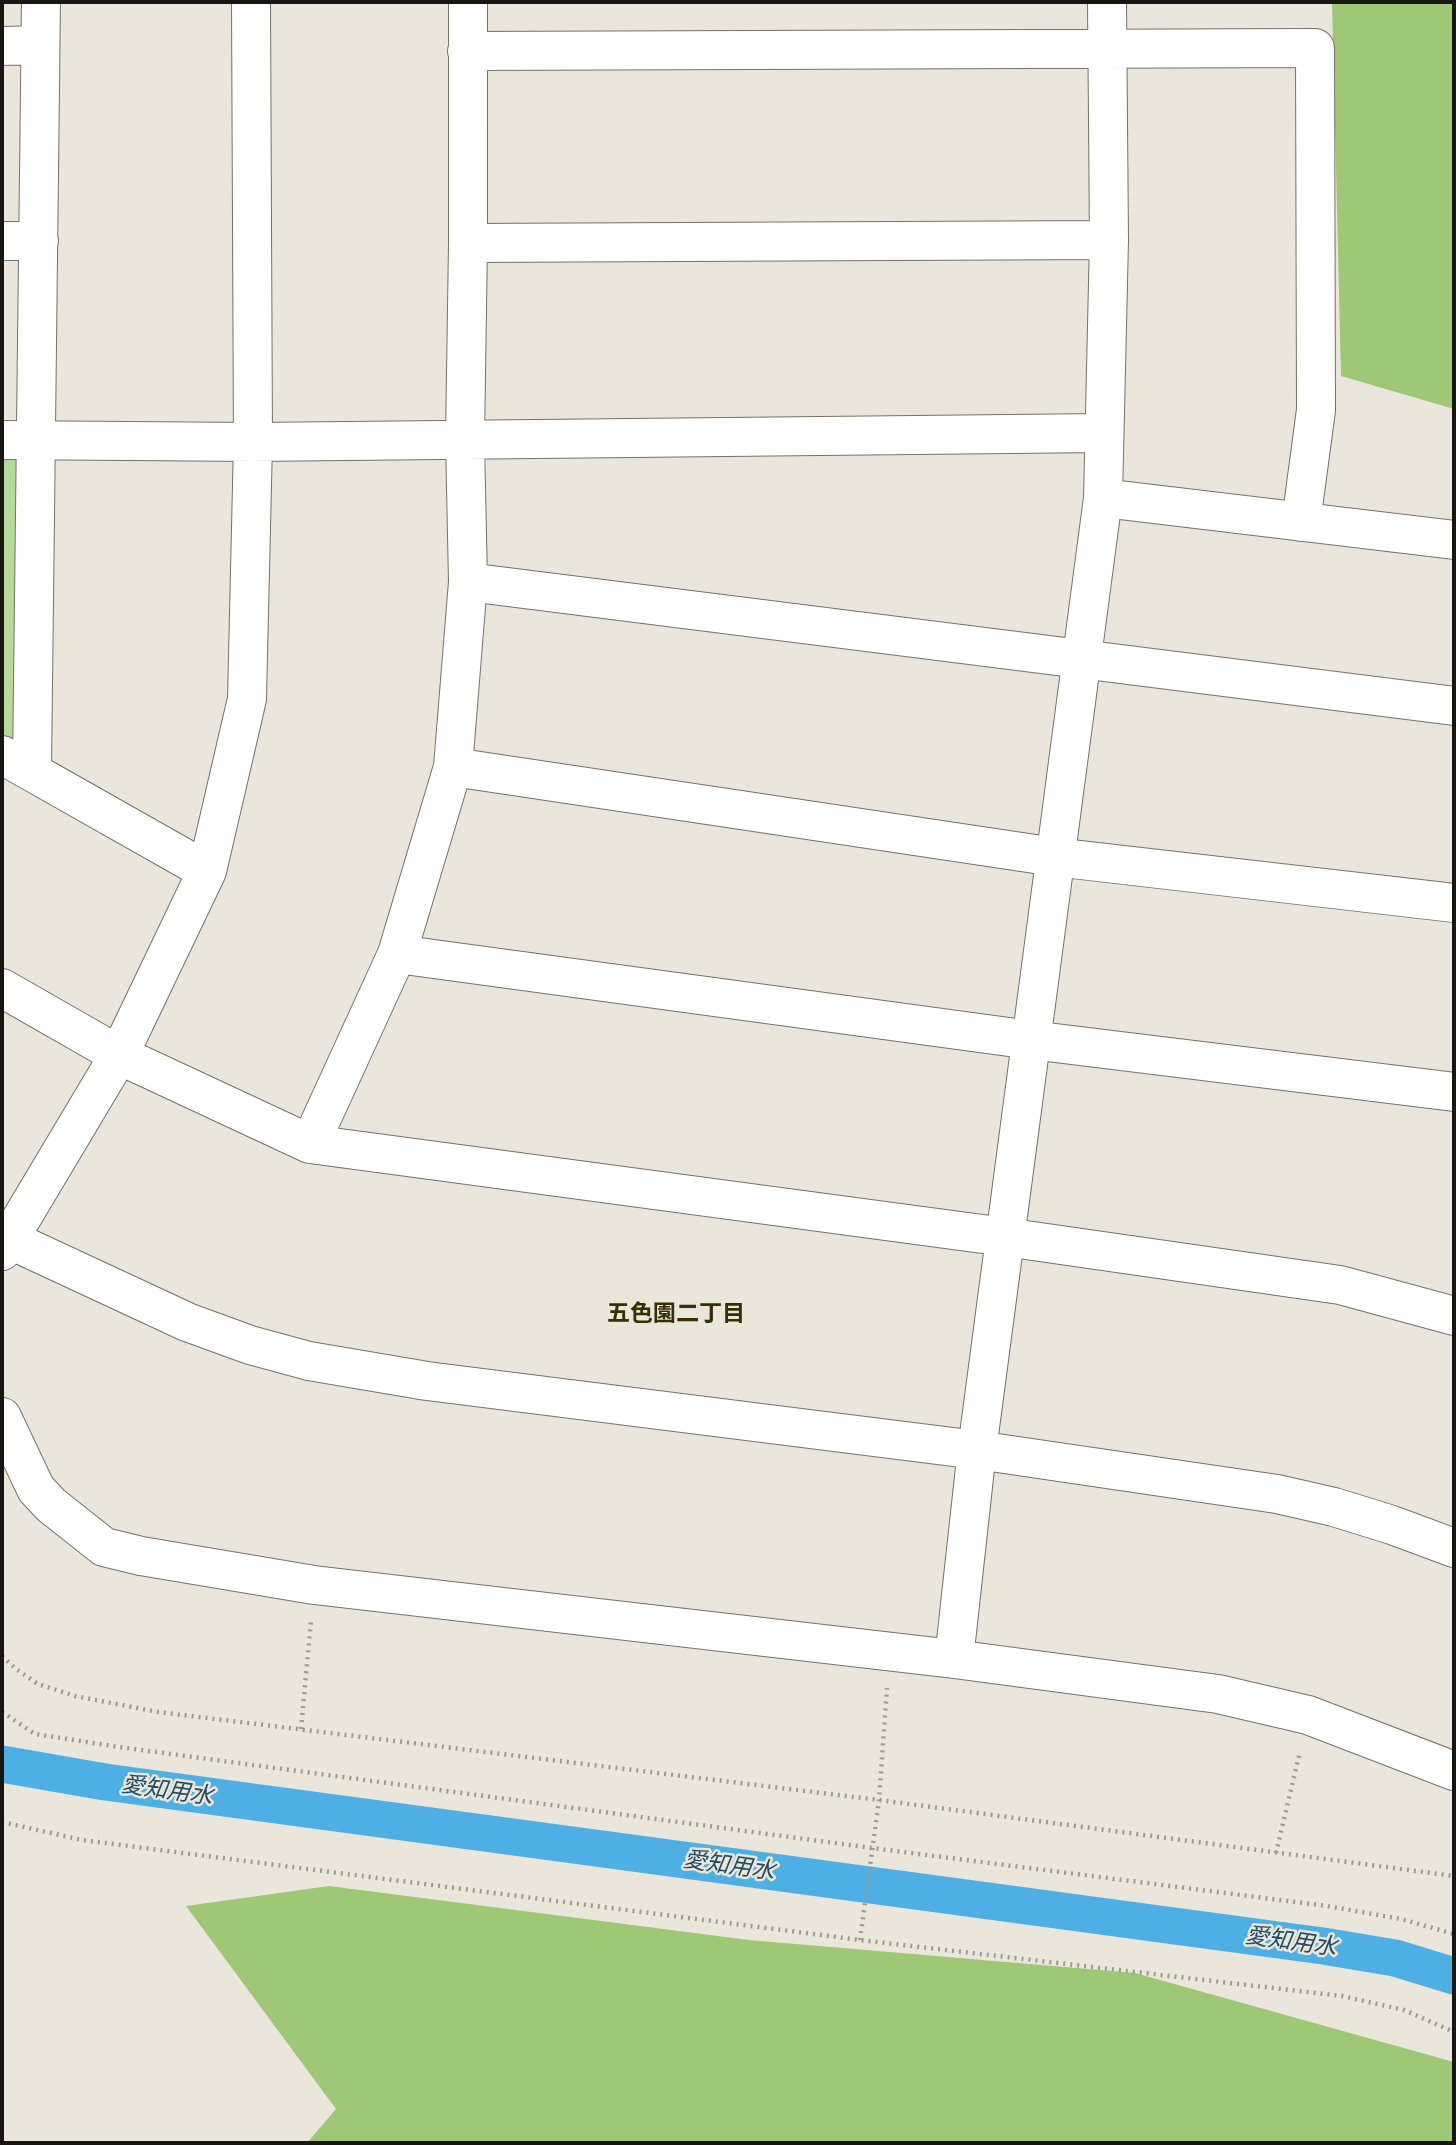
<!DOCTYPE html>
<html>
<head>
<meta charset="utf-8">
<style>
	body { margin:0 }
	#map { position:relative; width:1456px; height:2145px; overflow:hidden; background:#eae6db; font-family:"IBM Plex Serif",serif }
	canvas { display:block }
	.frame { position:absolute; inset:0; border:4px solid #171612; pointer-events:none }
</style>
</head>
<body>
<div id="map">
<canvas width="1456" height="2145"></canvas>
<div class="frame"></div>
</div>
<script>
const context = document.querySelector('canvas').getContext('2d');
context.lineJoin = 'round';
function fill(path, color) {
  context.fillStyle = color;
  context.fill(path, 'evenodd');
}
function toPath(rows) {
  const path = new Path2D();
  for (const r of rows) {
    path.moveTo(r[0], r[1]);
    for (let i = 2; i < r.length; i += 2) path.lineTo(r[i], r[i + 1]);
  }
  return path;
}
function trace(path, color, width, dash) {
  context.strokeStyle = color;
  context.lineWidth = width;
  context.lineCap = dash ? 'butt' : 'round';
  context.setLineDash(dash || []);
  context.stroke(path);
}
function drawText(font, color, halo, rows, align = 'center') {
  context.font = font + ' "IBM Plex Serif","Noto Sans JP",serif';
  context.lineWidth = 5;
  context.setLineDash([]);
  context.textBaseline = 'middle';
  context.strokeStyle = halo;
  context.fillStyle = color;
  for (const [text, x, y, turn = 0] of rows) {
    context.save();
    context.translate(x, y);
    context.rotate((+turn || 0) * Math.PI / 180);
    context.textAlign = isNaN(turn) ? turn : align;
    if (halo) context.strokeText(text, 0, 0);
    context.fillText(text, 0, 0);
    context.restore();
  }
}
fill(toPath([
	[2,450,25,450,23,754,2,742]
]), '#b7d999');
fill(toPath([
	[1332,2,1454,2,1454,409,1341,376],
	[329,1886,749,1940,1135,1973,1454,2062,1454,2143,307,2143,336,2109,186,1906]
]), '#9ec876');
trace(toPath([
	[2,1764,105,1782,1323,1946,1395,1958,1454,1976]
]), '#4dafe3', 37);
const minor = toPath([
	[2,46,40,45],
	[467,51,1315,48,1316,410,1301,522],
	[2,241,39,241],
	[468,243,1109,240],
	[2,440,253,442,1104,433],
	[1103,498,1454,540],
	[468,582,1454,706],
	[2,755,207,871],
	[453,767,1055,857,1454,903],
	[32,770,41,2],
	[397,954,1031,1040,1454,1092],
	[2,988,119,1055,310,1144,1005,1237,1340,1285,1454,1316],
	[310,1144,397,954,453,767,468,582,465,440,468,243,468,2],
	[2,1236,187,1322,250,1345,309,1361,427,1381,977,1450,1277,1494,1334,1507,1392,1525,1454,1548],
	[2,1251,119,1055,207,871,247,699,253,442,251,2],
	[2,1417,36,1489,51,1505,104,1547,141,1556,314,1585,954,1659,1218,1694,1308,1715,1454,1771],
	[954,1659,977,1450,1103,498,1109,240,1107,2]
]);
trace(minor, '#767269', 40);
trace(toPath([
	[2,1656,16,1669,38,1684,75,1696,158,1712,879,1800,1454,1876],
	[2,1712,35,1734,119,1747,872,1848,1327,1906,1401,1919,1454,1934],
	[301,1729,311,1621],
	[2,1822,82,1840,860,1940,1342,1996,1404,2010,1454,2032],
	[1276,1853,1300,1752],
	[860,1940,879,1800,887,1688]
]), '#9d9a91', 4.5, [2, 5]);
trace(minor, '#fff', 38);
drawText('bold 23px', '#372f04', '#eae6db', [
	["五色園二丁目",676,1314]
]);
drawText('italic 23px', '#224b61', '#eae6db', [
	["愛知用水",167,1791,8],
	["愛知用水",729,1866,8],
	["愛知用水",1291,1942,8]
]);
</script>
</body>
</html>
